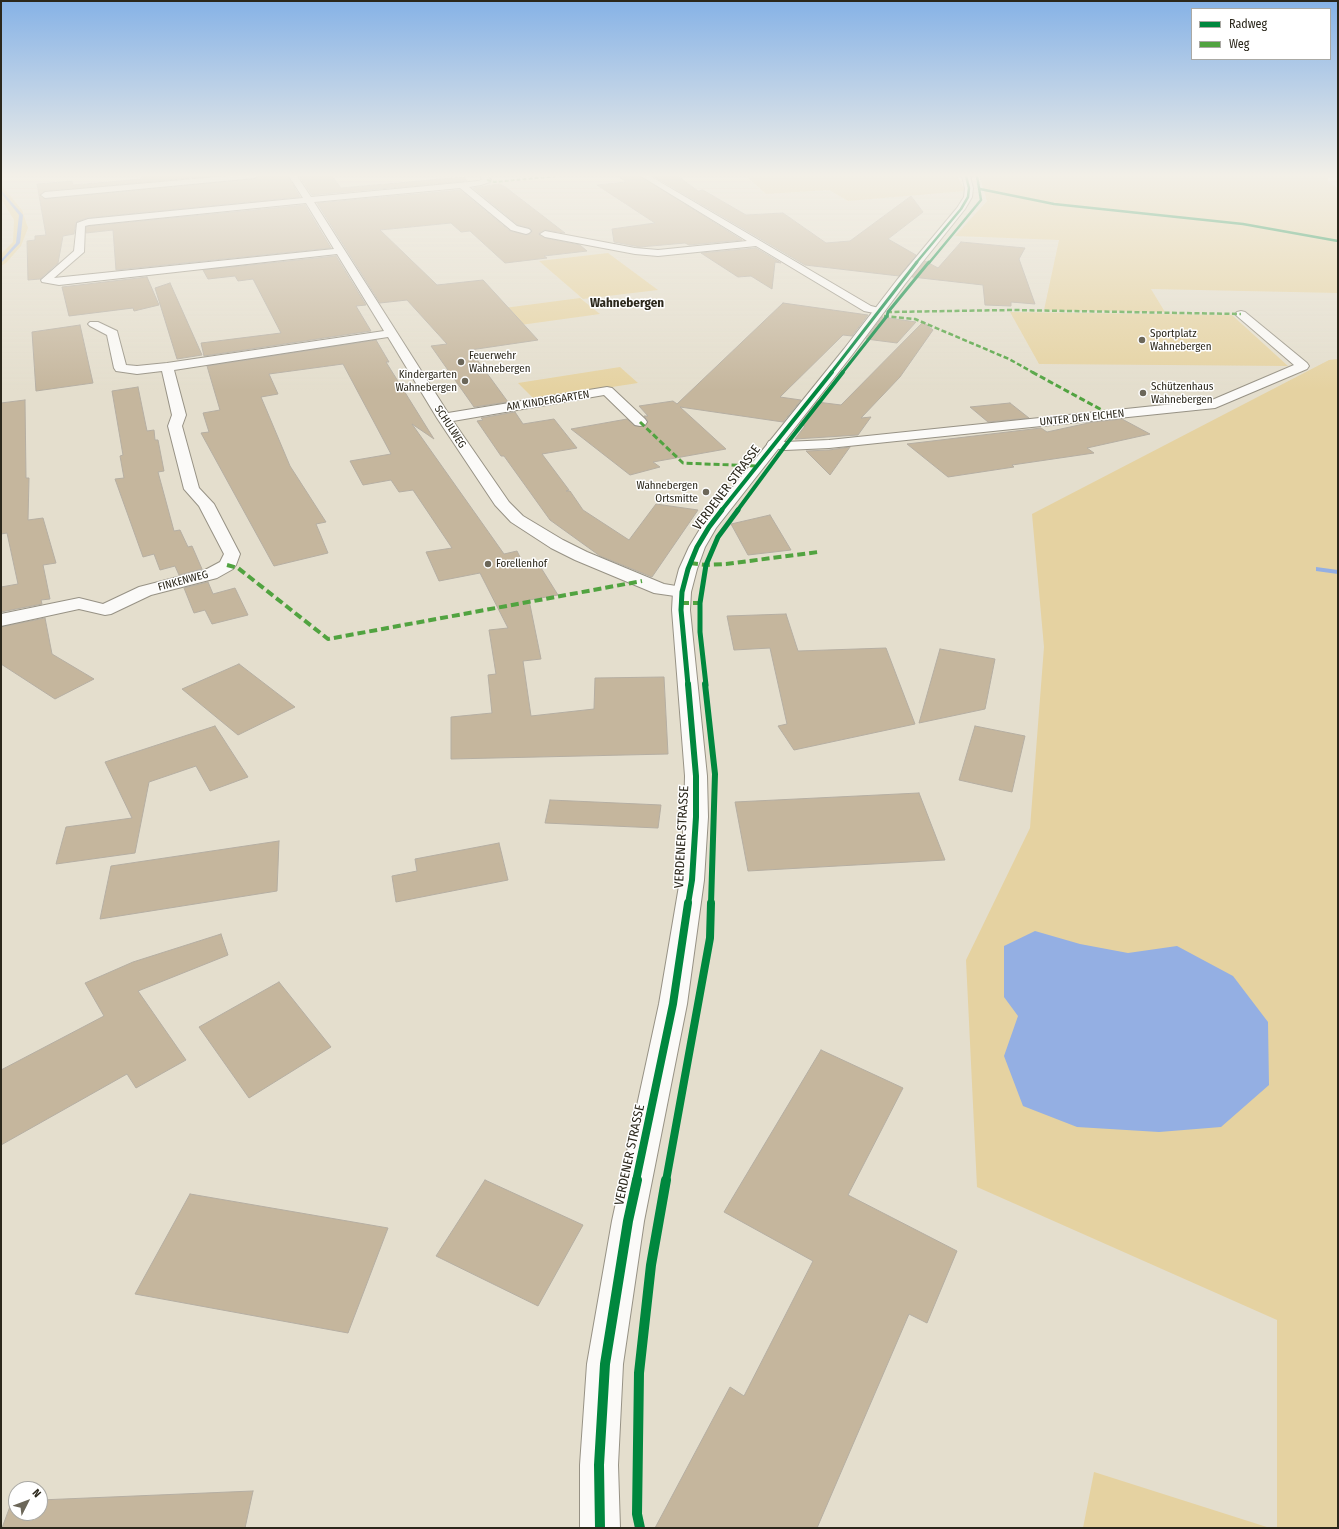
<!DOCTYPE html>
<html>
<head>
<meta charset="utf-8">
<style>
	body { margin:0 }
	#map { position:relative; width:1339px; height:1529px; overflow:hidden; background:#e4decd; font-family:"Fira Sans Condensed",sans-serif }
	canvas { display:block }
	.frame { position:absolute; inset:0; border:2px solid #2b271b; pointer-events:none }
	.legend { position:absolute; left:1191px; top:8px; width:140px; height:52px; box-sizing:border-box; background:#fff; border:1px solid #aaa9a4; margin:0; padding:5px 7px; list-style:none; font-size:12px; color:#2b271b }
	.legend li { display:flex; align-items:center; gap:8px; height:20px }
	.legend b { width:20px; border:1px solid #aaa9a4 }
	.north { position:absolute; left:8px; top:1481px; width:40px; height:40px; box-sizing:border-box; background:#fff; border:1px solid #aaa9a4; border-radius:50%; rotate:48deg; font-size:11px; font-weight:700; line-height:16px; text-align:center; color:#2b271b }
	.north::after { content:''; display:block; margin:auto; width:14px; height:18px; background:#6c6759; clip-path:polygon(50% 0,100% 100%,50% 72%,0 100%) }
</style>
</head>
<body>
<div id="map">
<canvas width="1339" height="1529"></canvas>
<div class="frame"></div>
<ul class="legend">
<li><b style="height:5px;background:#00873e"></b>Radweg</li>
<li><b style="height:5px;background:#51a340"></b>Weg</li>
</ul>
<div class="north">N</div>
</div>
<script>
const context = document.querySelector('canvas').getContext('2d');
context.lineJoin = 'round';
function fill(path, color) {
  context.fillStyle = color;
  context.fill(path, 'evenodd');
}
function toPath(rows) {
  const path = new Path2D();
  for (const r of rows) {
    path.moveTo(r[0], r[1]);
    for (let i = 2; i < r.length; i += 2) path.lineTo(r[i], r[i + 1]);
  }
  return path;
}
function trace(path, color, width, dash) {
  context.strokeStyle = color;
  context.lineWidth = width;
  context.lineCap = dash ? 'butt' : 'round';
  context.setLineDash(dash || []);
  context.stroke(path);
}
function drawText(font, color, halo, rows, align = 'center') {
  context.font = font + ' "Fira Sans Condensed",sans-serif';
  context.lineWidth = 3;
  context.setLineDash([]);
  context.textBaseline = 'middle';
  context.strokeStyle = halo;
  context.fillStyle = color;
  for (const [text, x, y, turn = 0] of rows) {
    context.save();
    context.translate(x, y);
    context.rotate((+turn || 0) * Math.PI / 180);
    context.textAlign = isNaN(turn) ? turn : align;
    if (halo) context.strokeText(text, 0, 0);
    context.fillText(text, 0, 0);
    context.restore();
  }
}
fill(toPath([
	[746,176,957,176,966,191,848,201,829,190,766,194],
	[979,176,1328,176,1328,182,1338,188,1338,293,1151,289,1165,312,1044,310,1059,240,955,236,987,201],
	[1,185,22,210,28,228,21,246,6,263,1,266,1,254,13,242,14,220,1,199],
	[608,253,658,290,583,299,539,261],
	[580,298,600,314,506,327,489,310],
	[1010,312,1232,315,1288,366,1039,364],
	[1338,359,1338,1528,1277,1528,1277,1320,977,1187,966,960,1030,828,1044,647,1032,514,1329,360],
	[620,367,638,383,534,399,518,383],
	[1094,1472,1270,1528,1083,1528]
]), '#e5d2a1');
fill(toPath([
	[1035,931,1080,944,1128,953,1177,946,1233,976,1268,1022,1269,1085,1221,1127,1159,1132,1077,1127,1023,1106,1004,1056,1018,1016,1004,997,1004,946]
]), '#94afe3');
fill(toPath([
	[1,190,23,215,20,243,1,263,1,260,16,243,19,215,1,193,1,190],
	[1316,567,1338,570,1338,574,1316,571,1316,567]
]), '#94afe3');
const building = toPath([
	[141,176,213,176,45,191,40,195,45,199,254,179,259,176,288,176,300,197,87,218,76,222,74,234,63,236,58,263,40,279,28,280,27,241,35,240,35,236,46,235,37,184,72,181,73,185,142,179,141,176],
	[299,176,332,176,341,188,464,177,467,181,312,195,299,176],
	[618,176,640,176,742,240,689,245,685,243,640,247,614,242,612,229,655,223,597,185,626,182,618,176],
	[653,176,678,176,698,191,703,190,746,215,783,213,826,243,850,241,911,196,923,212,888,239,916,255,899,276,805,265,653,176],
	[499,184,504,186,565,233,545,230,539,233,539,235,545,238,580,245,587,251,544,256,547,258,505,263,470,231,461,232,451,223,380,230,437,285,483,280,538,340,470,350,508,402,474,407,431,346,447,344,407,300,380,303,317,203,460,190,510,231,526,235,530,234,532,231,530,228,518,225,473,188,499,184],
	[305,205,331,248,116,270,113,230,86,233,86,227,89,226,305,205],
	[961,242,1025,248,1019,259,1035,304,1011,302,1011,306,985,305,983,285,912,277,925,261,938,268,961,242],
	[756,248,781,263,775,262,772,289,751,276,738,277,701,253,756,248],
	[336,256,366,305,356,306,371,331,204,356,201,343,281,333,253,279,238,281,235,276,208,279,203,270,336,256],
	[147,277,159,305,134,311,133,308,69,316,62,287,147,277],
	[170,283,202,355,177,359,155,288,170,283],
	[783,303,868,315,852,336,843,335,780,397,801,400,783,422,680,407,726,449,653,462,660,467,630,475,571,429,627,419,635,426,645,426,648,421,644,416,648,416,639,406,673,401,677,404,783,303],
	[882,317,916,322,897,343,866,339,882,317],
	[923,322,933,330,900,377,861,418,871,417,858,435,795,439,805,426,799,425,817,402,841,405,923,322],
	[80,325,93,383,36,391,32,332,80,325],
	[376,340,389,362,386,362,434,439,412,424,504,554,517,551,524,565,538,563,558,595,529,600,541,659,523,661,531,716,594,709,595,678,664,677,668,754,451,759,451,717,492,713,488,675,496,674,489,630,508,628,480,573,439,581,426,552,452,548,413,490,399,492,391,480,363,485,350,461,391,454,343,364,269,374,278,394,261,397,290,466,326,522,316,524,328,553,274,566,201,433,209,432,203,413,220,410,207,366,376,340],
	[138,387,147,431,154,430,155,440,158,440,164,471,158,472,174,531,180,530,188,547,192,546,202,569,179,575,175,566,160,570,154,554,143,557,115,479,124,478,120,456,123,455,112,391,138,387],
	[25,400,26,478,29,478,28,520,43,518,56,563,43,565,50,599,41,600,42,604,1,612,1,587,18,584,7,533,1,534,1,403,25,400],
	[1010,403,1029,418,988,422,970,407,1010,403],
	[515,412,523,424,554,419,577,448,542,454,569,490,566,491,570,491,583,510,629,540,656,504,698,510,652,577,600,556,550,520,504,456,501,456,477,421,483,420,481,418,515,412],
	[1122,419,1150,434,1087,448,1094,453,1012,465,1014,467,948,477,907,444,1041,428,1047,432,1093,422,1122,419],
	[850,447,830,475,806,451,829,450,850,447],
	[770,515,791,550,748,555,731,524,770,515],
	[208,582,213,594,235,588,248,615,212,624,205,610,194,613,184,588,208,582],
	[786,614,798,651,886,648,915,724,794,750,778,726,787,724,770,648,734,650,727,616,786,614],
	[45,618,52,654,94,679,55,699,1,664,1,627,45,618],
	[940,649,995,659,985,709,919,723,940,649],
	[239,664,295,707,238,735,182,689,239,664],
	[215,726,248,777,210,791,196,766,149,782,135,853,56,864,66,827,132,818,105,762,215,726],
	[975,726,1025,736,1012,792,959,780,975,726],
	[919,793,945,860,748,871,735,802,919,793],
	[550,800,661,805,658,828,545,823,550,800],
	[279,841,277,891,100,919,111,866,279,841],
	[499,843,508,880,396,902,392,876,417,871,415,859,499,843],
	[221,934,228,955,138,991,186,1060,136,1088,127,1074,1,1145,1,1070,104,1016,85,983,133,962,221,934],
	[279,982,331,1047,249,1098,199,1027,279,982],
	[821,1050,903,1088,848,1195,957,1251,927,1323,909,1314,817,1528,655,1528,730,1387,744,1396,813,1261,724,1212,821,1050],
	[485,1180,583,1225,538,1306,436,1256,485,1180],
	[190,1194,388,1228,348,1333,135,1294,190,1194],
	[253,1491,245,1528,2,1528,12,1501,16,1501,16,1513,40,1513,40,1500,253,1491]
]);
fill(building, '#c5b69d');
trace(building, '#b5aea2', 1);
const street = toPath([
	[229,176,258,176,254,178,45,198,41,195,45,192,229,176],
	[289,176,297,176,311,197,479,181,482,179,480,176,488,176,491,180,490,182,481,185,469,187,517,226,529,229,531,231,529,233,526,234,511,230,460,188,314,202,448,413,607,387,612,388,645,419,647,422,645,425,640,426,635,425,604,395,453,421,509,502,523,516,563,540,587,552,664,584,688,588,691,592,688,596,682,597,654,593,575,560,551,548,511,522,495,505,437,418,388,337,174,370,186,415,182,426,199,488,214,504,240,554,236,565,233,569,217,578,151,595,111,614,105,615,79,609,1,626,1,614,79,598,103,604,139,587,205,570,220,562,224,554,199,506,184,489,168,426,172,415,162,371,137,374,116,371,114,368,107,335,90,326,88,324,90,322,98,322,117,331,126,365,137,366,167,363,384,331,337,254,59,285,42,282,41,280,74,251,77,223,88,219,303,198,289,176],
	[306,203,334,249,54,278,84,252,85,226,89,225,306,203],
	[641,176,650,176,871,306,883,309,885,311,879,314,864,311,756,246,658,256,635,254,545,237,540,234,545,231,635,248,658,250,747,241,641,176],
	[1241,311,1245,312,1307,363,1309,366,1307,369,1215,408,829,448,785,450,769,447,767,444,769,441,774,440,785,442,829,440,1212,400,1294,365,1237,316,1235,314,1237,312,1241,311]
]);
const secondary = toPath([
	[962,176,970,176,973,188,972,197,965,209,905,284,852,355,716,528,705,547,697,569,691,592,690,610,707,776,708,817,704,880,687,1004,644,1221,623,1364,618,1465,620,1528,580,1528,580,1465,587,1364,612,1221,659,1004,680,880,684,817,685,776,672,610,673,592,679,569,689,547,703,524,844,349,897,280,957,208,964,197,965,188,962,176]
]);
trace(street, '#979285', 2);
trace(secondary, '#979285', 2);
fill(street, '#fbfaf8');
fill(secondary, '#fbfaf8');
trace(toPath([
	[487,180,495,182,558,176]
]), '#51a340', 2, [4, 2]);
trace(toPath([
	[887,312,1013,310,1241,314],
	[884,316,915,319,1009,359,1034,373]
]), '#51a340', 2.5, [5, 2.5]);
trace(toPath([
	[1032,372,1111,415],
	[640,422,683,463,756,466]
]), '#51a340', 3, [6, 3]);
trace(toPath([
	[690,563,706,565,726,564,818,552],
	[227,565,238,568,328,639,642,581],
	[681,603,700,603]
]), '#51a340', 4, [8, 4]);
trace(toPath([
	[980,189,1054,204,1243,224,1338,241],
	[916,263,961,209,968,197,969,188,966,176],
	[929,263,981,200,977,176]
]), '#00873e', 2.5);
trace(toPath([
	[831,373,917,262],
	[842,373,887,316,888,312,929,262]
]), '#00873e', 3);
trace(toPath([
	[721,511,832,372],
	[737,511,785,446,843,372]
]), '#00873e', 4);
trace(toPath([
	[688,685,681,610,682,592,688,569,697,547,709,527,722,510],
	[706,685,700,632,700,603,706,565,718,537,738,510]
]), '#00873e', 5);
trace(toPath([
	[688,684,696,776,696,817,692,880,688,904],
	[705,684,715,774,711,904]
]), '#00873e', 6);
trace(toPath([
	[636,1181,673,1004,688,903],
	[666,1181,710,938,711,903]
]), '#00873e', 8);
trace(toPath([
	[600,1528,599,1465,605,1364,628,1221,637,1180],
	[640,1528,637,1514,639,1373,651,1265,666,1180]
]), '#00873e', 10);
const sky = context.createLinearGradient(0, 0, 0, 390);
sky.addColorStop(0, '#86b2e6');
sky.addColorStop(0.45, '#f3f0e8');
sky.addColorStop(1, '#f3f0e800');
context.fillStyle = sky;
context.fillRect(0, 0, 1339, 390);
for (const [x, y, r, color] of [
	[1142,340,4,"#6c6759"],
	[461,362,4,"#6c6759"],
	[465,381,4,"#6c6759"],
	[1143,393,4,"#6c6759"],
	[706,492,4,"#6c6759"],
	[488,564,4,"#6c6759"]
]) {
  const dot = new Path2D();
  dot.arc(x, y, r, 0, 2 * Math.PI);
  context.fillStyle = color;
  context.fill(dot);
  trace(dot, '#fff', 1.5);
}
drawText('11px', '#2b271b', '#fff', [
	["Sportplatz",1150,334],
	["Wahnebergen",1150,347],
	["Feuerwehr",469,356],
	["Wahnebergen",469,369],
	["Kindergarten",457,375,"right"],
	["Wahnebergen",457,388,"right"],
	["Schützenhaus",1151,387],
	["Wahnebergen",1151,400],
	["Wahnebergen",698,486,"right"],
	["Ortsmitte",698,499,"right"],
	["Forellenhof",496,564]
], 'left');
drawText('11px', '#2b271b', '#fff', [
	["AM KINDERGARTEN",548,401,-9],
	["UNTER DEN EICHEN",1082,418,-6],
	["SCHULWEG",450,427,57],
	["FINKENWEG",183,581,-15]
]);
drawText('bold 13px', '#2b271b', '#fff', [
	["Wahnebergen",627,303]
]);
drawText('13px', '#2b271b', '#fff', [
	["VERDENER STRASSE",727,488,-53],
	["VERDENER STRASSE",682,837,-87],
	["VERDENER STRASSE",630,1155,-78]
]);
</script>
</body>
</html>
